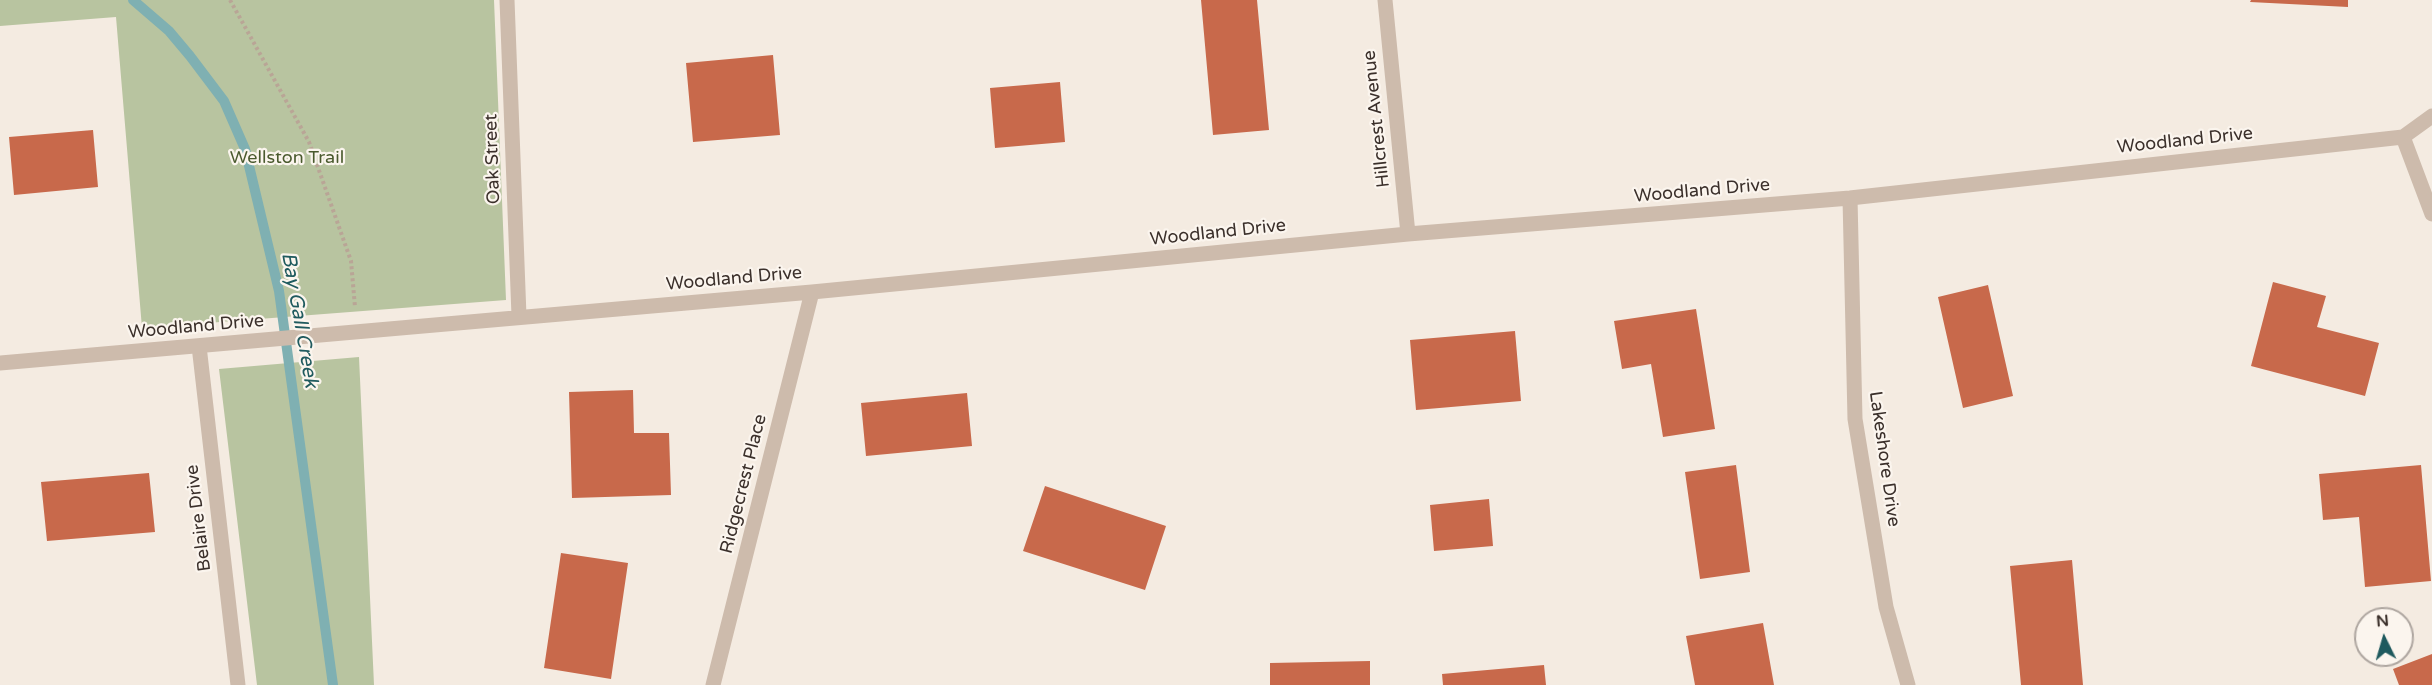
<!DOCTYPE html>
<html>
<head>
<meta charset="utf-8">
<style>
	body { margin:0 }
	#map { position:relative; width:2432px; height:685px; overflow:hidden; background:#f4ebe1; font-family:"Varela Round",sans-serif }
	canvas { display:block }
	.north { position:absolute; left:2354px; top:607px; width:60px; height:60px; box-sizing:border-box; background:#fbf5ee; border:2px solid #aea6a0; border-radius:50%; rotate:355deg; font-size:16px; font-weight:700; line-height:24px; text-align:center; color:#3b302b }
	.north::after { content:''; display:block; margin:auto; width:21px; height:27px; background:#1f5a5e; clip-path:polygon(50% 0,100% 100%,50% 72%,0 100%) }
</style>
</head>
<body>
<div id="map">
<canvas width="2432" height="685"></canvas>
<div class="north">N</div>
</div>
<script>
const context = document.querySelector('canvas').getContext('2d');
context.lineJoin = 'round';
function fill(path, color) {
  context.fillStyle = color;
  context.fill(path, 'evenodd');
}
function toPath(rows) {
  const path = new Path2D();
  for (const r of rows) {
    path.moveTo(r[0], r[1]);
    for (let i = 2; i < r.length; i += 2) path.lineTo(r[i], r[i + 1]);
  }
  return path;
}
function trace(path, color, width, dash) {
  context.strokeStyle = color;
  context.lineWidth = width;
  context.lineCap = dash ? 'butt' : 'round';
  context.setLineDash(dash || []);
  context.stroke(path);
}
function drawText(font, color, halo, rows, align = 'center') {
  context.font = font + ' "Varela Round",sans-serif';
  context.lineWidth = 4.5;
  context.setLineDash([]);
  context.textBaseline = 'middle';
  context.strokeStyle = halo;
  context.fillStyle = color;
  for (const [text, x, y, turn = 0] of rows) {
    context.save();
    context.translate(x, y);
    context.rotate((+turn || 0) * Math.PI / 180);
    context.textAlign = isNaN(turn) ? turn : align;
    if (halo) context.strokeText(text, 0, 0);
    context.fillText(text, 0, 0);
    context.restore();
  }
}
fill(toPath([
	[0,0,494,0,506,300,142,328,116,17,0,26],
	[359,357,374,685,257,685,219,369]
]), '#b8c4a0');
trace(toPath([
	[133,0,169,31,190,56,224,101,245,149,279,291,333,685]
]), '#7fb0b2', 10);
fill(toPath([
	[1201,0,1257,0,1269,130,1213,135],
	[2251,0,2348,0,2348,7,2250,2],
	[773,55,780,135,693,142,686,63],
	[1060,82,1065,142,995,148,990,88],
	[93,130,98,187,14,195,9,137],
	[2273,282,2326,296,2317,327,2379,343,2365,396,2251,366],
	[1988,285,2013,396,1963,408,1938,297],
	[1696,309,1715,429,1663,437,1651,364,1622,369,1614,321],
	[1515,331,1521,401,1416,410,1410,340],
	[633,390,634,433,669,433,671,495,572,498,569,392],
	[967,393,972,446,866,456,861,403],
	[1736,465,1750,572,1700,579,1685,472],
	[2421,465,2431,581,2365,587,2359,517,2323,520,2319,474],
	[149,473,155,532,47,541,41,482],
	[1045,486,1166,526,1145,590,1023,551],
	[1489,499,1493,546,1434,551,1430,505],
	[561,553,628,563,611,679,544,668],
	[2072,560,2083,685,2021,685,2010,566],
	[1763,623,1774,685,1695,685,1686,636],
	[2432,654,2432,685,2399,685,2393,669],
	[1370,661,1370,685,1270,685,1270,663],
	[1544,665,1546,685,1443,685,1442,674]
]), '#c8694b');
trace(toPath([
	[230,0,309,142,351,261,355,307]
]), '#b9a596', 4, [3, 3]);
trace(toPath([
	[507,0,519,316],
	[1385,0,1408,234],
	[2403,137,2432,214],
	[1850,198,1855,419,1886,607,1908,685],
	[199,346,238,685],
	[0,363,812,292,1408,234,1850,198,2403,137,2432,116],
	[713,685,812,292]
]), '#cdbbac', 15);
drawText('18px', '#3b302b', '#fbf5ee', [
	["Hillcrest Avenue",1377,119,-96],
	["Woodland Drive",2185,141,-6],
	["Oak Street",493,159,-92],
	["Woodland Drive",1702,191,-5],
	["Woodland Drive",1218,233,-6],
	["Woodland Drive",734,279,-5],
	["Woodland Drive",196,327,-5],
	["Lakeshore Drive",1884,459,82],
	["Ridgecrest Place",744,484,-76],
	["Belaire Drive",199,518,-97]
]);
drawText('18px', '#4a5a2e', '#fbf5ee', [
	["Wellston Trail",287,158]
]);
drawText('italic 20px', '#1f5a5e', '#fbf5ee', [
	["Bay Gall Creek",299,320,80]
]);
</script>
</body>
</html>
